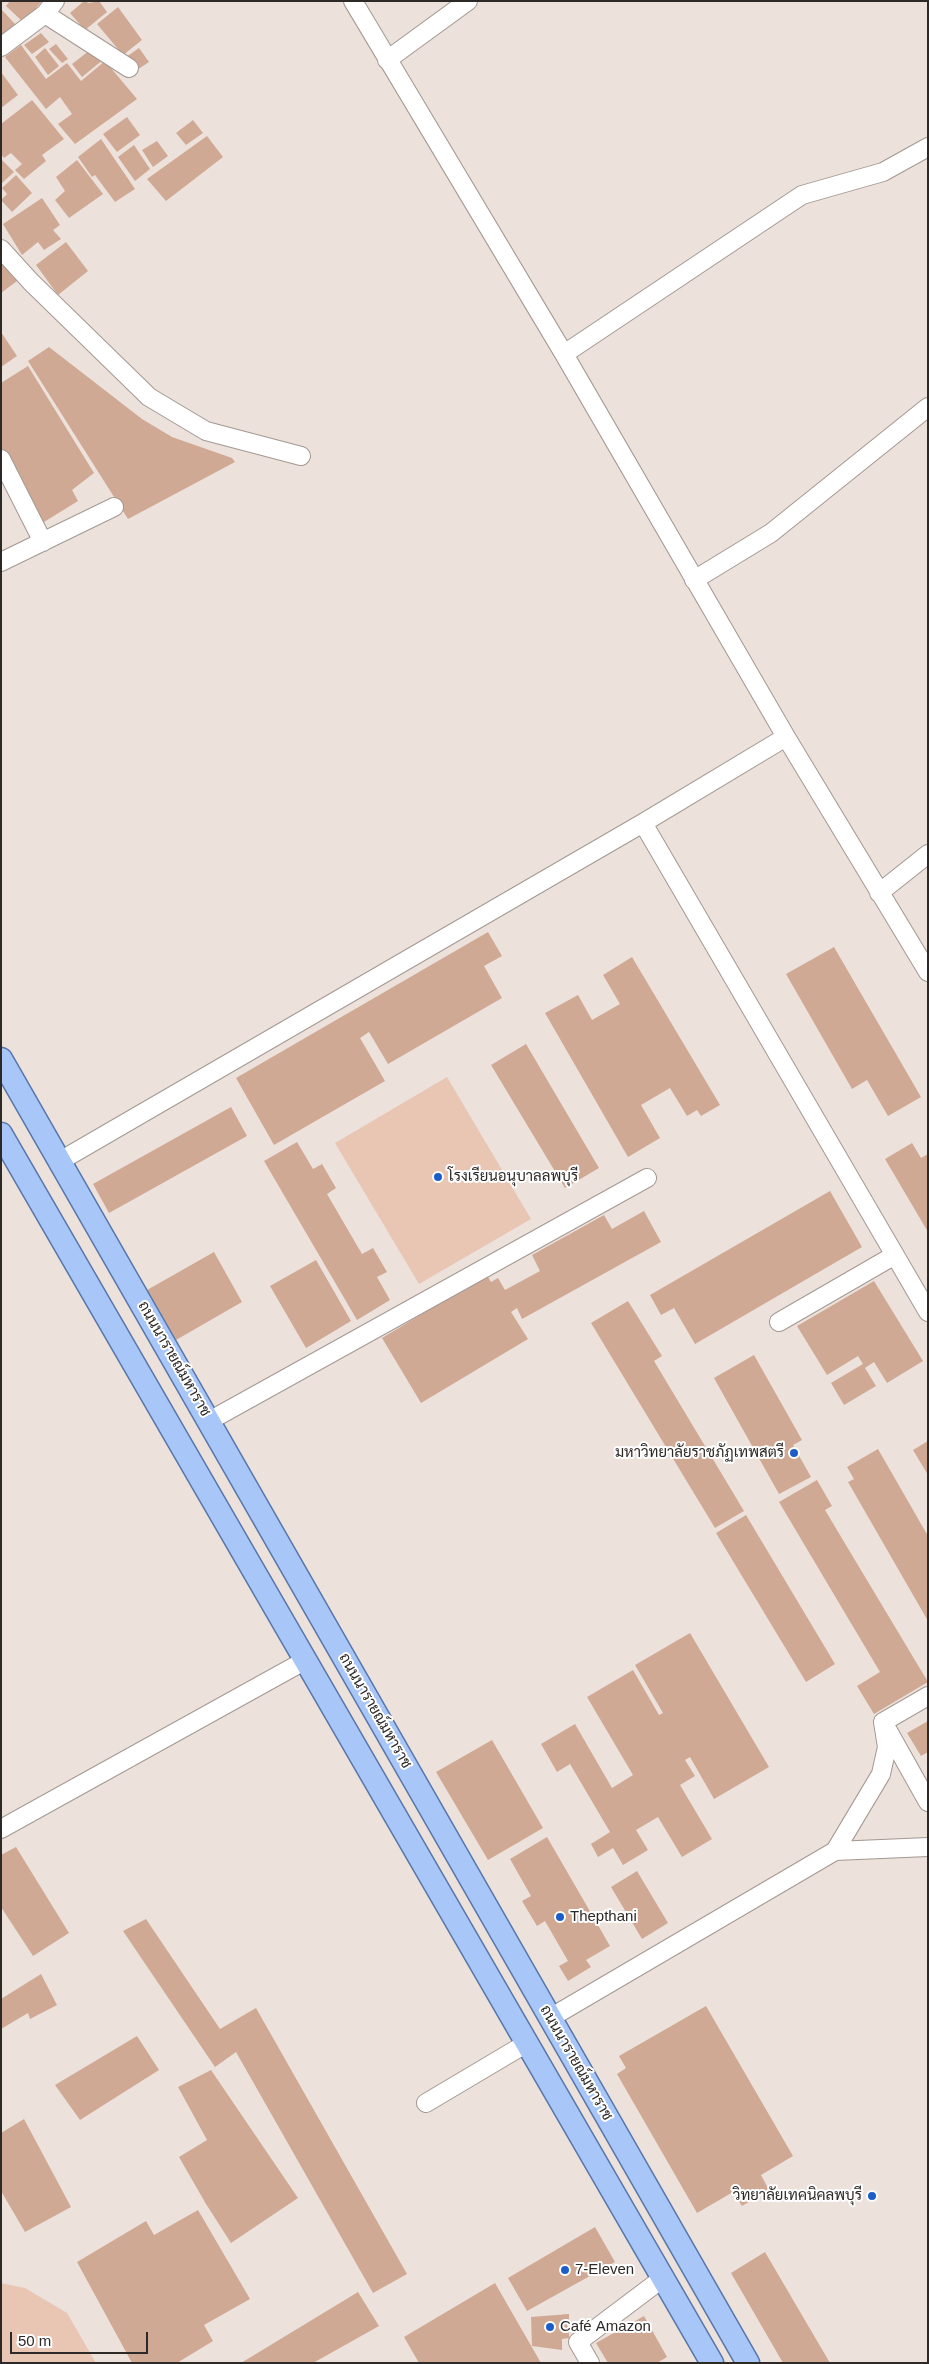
<!DOCTYPE html>
<html>
<head>
<meta charset="utf-8">
<style>
	body { margin:0 }
	#map { position:relative; width:929px; height:2364px; overflow:hidden; background:#ede1db; font-family:Helvetica,sans-serif }
	canvas { display:block }
	.frame { position:absolute; inset:0; border:2px solid #2d2927; pointer-events:none }
	.scale { position:absolute; left:10px; top:2332px; width:138px; height:22px; box-sizing:border-box; border:2px solid #2d2927; border-top:0; padding-left:6px; font-size:15px; line-height:18px; white-space:nowrap; color:#2d2927; -webkit-text-stroke:4px #fff; paint-order:stroke }
</style>
</head>
<body>
<div id="map">
<canvas width="929" height="2364"></canvas>
<div class="frame"></div>
<div class="scale">50 m</div>
</div>
<script>
const context = document.querySelector('canvas').getContext('2d');
context.lineJoin = 'round';
function fill(path, color) {
  context.fillStyle = color;
  context.fill(path, 'evenodd');
}
function toPath(rows) {
  const path = new Path2D();
  for (const r of rows) {
    path.moveTo(r[0], r[1]);
    for (let i = 2; i < r.length; i += 2) path.lineTo(r[i], r[i + 1]);
  }
  return path;
}
function trace(path, color, width, dash) {
  context.strokeStyle = color;
  context.lineWidth = width;
  context.lineCap = dash ? 'butt' : 'round';
  context.setLineDash(dash || []);
  context.stroke(path);
}
function drawText(font, color, halo, rows, align = 'center') {
  context.font = font + ' Helvetica,Sarabun,sans-serif';
  context.lineWidth = 4;
  context.setLineDash([]);
  context.textBaseline = 'middle';
  context.strokeStyle = halo;
  context.fillStyle = color;
  for (const [text, x, y, turn = 0] of rows) {
    context.save();
    context.translate(x, y);
    context.rotate((+turn || 0) * Math.PI / 180);
    context.textAlign = isNaN(turn) ? turn : align;
    if (halo) context.strokeText(text, 0, 0);
    context.fillText(text, 0, 0);
    context.restore();
  }
}
fill(toPath([
	[447,1077,531,1219,419,1284,335,1143],
	[1,2283,25,2288,67,2313,96,2363,1,2363]
]), '#e9c5b3');
fill(toPath([
	[10,1,42,1,24,23,6,6],
	[84,1,89,3,99,1,107,12,85,30,70,13],
	[118,7,142,40,123,55,97,24],
	[1,9,16,25,1,38],
	[41,33,49,42,32,54,24,45],
	[56,44,68,59,62,63,49,49],
	[21,45,46,79,67,63,81,81,105,61,137,99,75,144,58,124,72,114,60,97,46,109,5,57],
	[94,47,104,59,82,77,72,64],
	[45,48,59,66,48,75,35,57],
	[139,48,149,62,137,70,126,57],
	[1,72,18,95,1,108],
	[32,100,64,139,42,155,46,161,24,179,15,170,22,164,11,153,4,158,1,154,1,124],
	[127,117,140,135,117,152,103,134],
	[193,120,203,133,186,145,176,133],
	[207,136,223,157,166,201,147,179],
	[101,139,135,189,115,202,95,175,92,177,78,157],
	[157,141,168,156,153,167,142,150],
	[134,145,150,169,135,181,118,157],
	[1,159,14,172,1,184],
	[77,160,103,194,69,218,55,200,65,191,56,177],
	[16,175,32,193,12,212,1,200,7,194,2,188],
	[42,198,60,225,53,230,61,239,44,250,38,242,22,255,3,224],
	[66,242,88,271,58,295,36,265],
	[1,262,21,278,1,293],
	[1,332,17,356,1,367],
	[49,347,142,419,172,437,232,458,235,462,128,519,28,361],
	[28,366,94,473,72,490,78,501,44,522,1,449,1,383],
	[488,932,502,956,484,966,502,998,388,1064,369,1032,360,1038,385,1081,274,1145,236,1078],
	[834,947,921,1097,888,1116,867,1080,852,1089,786,974],
	[632,957,720,1105,701,1116,697,1110,687,1116,670,1088,641,1105,660,1138,628,1157,545,1013,578,995,592,1020,620,1004,603,975],
	[526,1044,599,1168,565,1188,491,1065],
	[231,1107,247,1136,109,1213,93,1184],
	[297,1142,313,1169,322,1164,336,1188,327,1194,362,1254,373,1248,387,1272,377,1277,390,1300,357,1320,264,1161],
	[912,1143,921,1158,928,1154,928,1232,885,1159],
	[830,1191,862,1247,695,1344,674,1308,661,1315,650,1295],
	[644,1211,661,1242,522,1319,517,1308,511,1312,528,1339,421,1403,382,1338,487,1275,491,1282,498,1278,505,1290,540,1271,532,1255,604,1215,612,1229],
	[214,1252,242,1302,176,1340,147,1290],
	[316,1260,351,1321,306,1348,270,1286],
	[874,1281,923,1361,887,1383,874,1362,865,1368,876,1386,844,1405,831,1383,863,1364,858,1356,827,1375,797,1326],
	[628,1301,662,1356,654,1361,744,1511,715,1528,591,1323],
	[754,1355,802,1440,793,1445,811,1477,779,1494,714,1378],
	[928,1441,928,1475,913,1450],
	[878,1449,928,1536,928,1621,848,1482,854,1479,847,1467],
	[817,1480,832,1506,825,1510,928,1682,874,1714,857,1686,880,1672,779,1502],
	[746,1515,835,1664,806,1682,716,1533],
	[690,1633,769,1767,714,1799,690,1757,685,1760,695,1776,680,1785,712,1839,682,1857,658,1817,636,1830,648,1850,623,1865,613,1848,598,1857,591,1844,610,1832,570,1764,557,1772,541,1744,575,1724,612,1788,633,1775,587,1697,633,1670,659,1715,663,1713,635,1665],
	[928,1721,928,1752,921,1756,907,1733],
	[492,1740,543,1828,488,1860,436,1772],
	[547,1837,610,1946,586,1960,591,1967,568,1981,559,1966,568,1961,545,1921,537,1926,522,1901,531,1896,510,1859],
	[16,1847,69,1933,33,1956,1,1907,1,1855],
	[637,1871,668,1923,642,1939,611,1887],
	[146,1919,220,2029,256,2008,407,2274,373,2293,236,2052,215,2067,123,1931],
	[41,1974,57,2005,30,2019,28,2013,1,2029,1,1999],
	[706,2006,793,2156,761,2175,769,2190,742,2206,733,2192,697,2213,617,2074,626,2068,619,2056],
	[137,2036,159,2070,80,2120,55,2085],
	[211,2070,298,2198,231,2243,206,2204,179,2157,207,2140,178,2087],
	[24,2119,71,2207,25,2232,1,2191,1,2133],
	[198,2210,250,2299,204,2325,213,2341,177,2363,132,2363,77,2262,146,2221,154,2235],
	[595,2227,615,2262,527,2311,508,2278],
	[765,2252,830,2363,783,2363,731,2273],
	[495,2283,541,2363,419,2363,404,2337],
	[358,2292,379,2326,313,2363,241,2363],
	[569,2314,569,2338,562,2339,562,2350,532,2346,531,2317],
	[644,2316,667,2357,657,2363,608,2363,596,2343]
]), '#d0a995');
const minor = toPath([
	[353,1,564,354,786,737,928,972],
	[45,14,129,68],
	[1,47,45,14,55,1],
	[387,60,468,1],
	[1,249,31,282,149,397,206,431,301,456],
	[564,354,802,195,883,172,928,147],
	[1,459,43,542],
	[1,562,114,507],
	[694,580,771,533,928,407],
	[643,823,928,1312],
	[879,893,928,854],
	[60,1161,643,823,786,737],
	[779,1322,895,1255],
	[209,1421,647,1178],
	[883,1722,928,1696],
	[887,1729,928,1802],
	[1,1829,306,1660],
	[835,1851,881,1774,887,1747,883,1722],
	[550,2018,835,1851,928,1847],
	[426,2103,527,2043],
	[590,2363,578,2342,663,2278]
]);
const major = toPath([
	[1,1059,748,2363],
	[1,1134,712,2363]
]);
trace(minor, '#a39892', 20);
trace(major, '#5776aa', 25);
trace(minor, '#fff', 18);
trace(major, '#a8c6f7', 22);
for (const [x, y, r, color] of [
	[438,1177,5,"#1b5eca"],
	[794,1453,5,"#1b5eca"],
	[560,1917,5,"#1b5eca"],
	[872,2196,5,"#1b5eca"],
	[565,2270,5,"#1b5eca"],
	[550,2327,5,"#1b5eca"]
]) {
  const dot = new Path2D();
  dot.arc(x, y, r, 0, 2 * Math.PI);
  context.fillStyle = color;
  context.fill(dot);
  trace(dot, '#fff', 2);
}
drawText('15px', '#2d2927', '#fff', [
	["โรงเรียนอนุบาลลพบุรี",448,1177],
	["มหาวิทยาลัยราชภัฏเทพสตรี",784,1453,"right"],
	["Thepthani",570,1917],
	["วิทยาลัยเทคนิคลพบุรี",862,2196,"right"],
	["7-Eleven",575,2270],
	["Café Amazon",560,2327]
], 'left');
drawText('15px', '#2d2927', '#fff', [
	["ถนนนารายณ์มหาราช",174,1359,60],
	["ถนนนารายณ์มหาราช",375,1711,60],
	["ถนนนารายณ์มหาราช",576,2063,60]
]);
</script>
</body>
</html>
